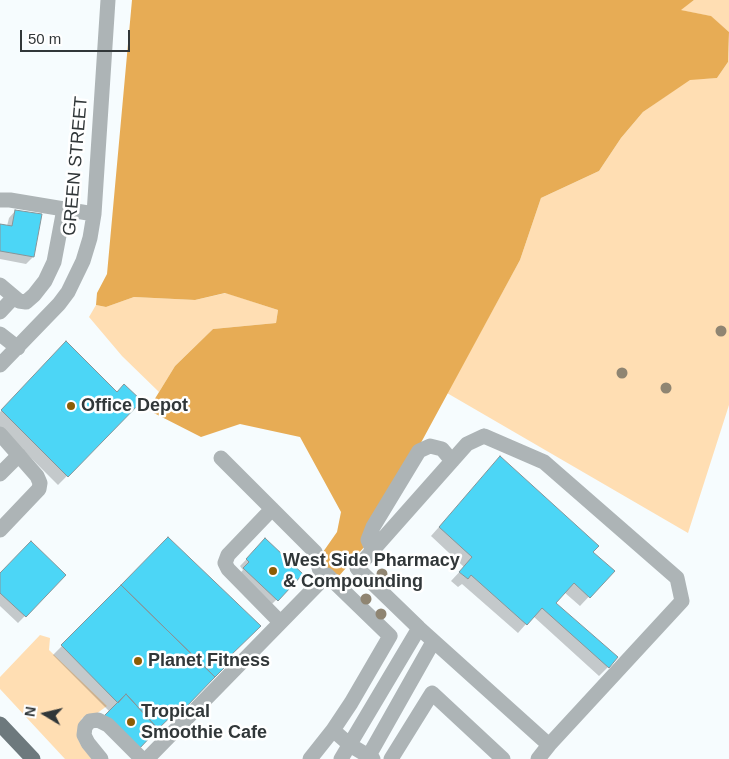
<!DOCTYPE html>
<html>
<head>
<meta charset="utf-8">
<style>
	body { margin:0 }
	#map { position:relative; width:729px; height:759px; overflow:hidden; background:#f6fcfe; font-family:Helvetica,sans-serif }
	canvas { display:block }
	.north { position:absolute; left:20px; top:689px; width:50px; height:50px; -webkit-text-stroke:4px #fff; paint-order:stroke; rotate:279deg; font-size:14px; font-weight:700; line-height:20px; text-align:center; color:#313739 }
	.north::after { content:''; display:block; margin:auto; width:18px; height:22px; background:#313739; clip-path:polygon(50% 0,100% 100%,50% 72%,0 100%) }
	.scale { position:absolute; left:20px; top:30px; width:110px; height:22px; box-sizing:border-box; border:2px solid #313739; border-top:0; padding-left:6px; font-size:15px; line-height:18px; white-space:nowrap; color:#313739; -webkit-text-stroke:4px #fff; paint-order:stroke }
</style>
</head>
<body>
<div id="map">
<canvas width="729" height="759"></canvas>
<div class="north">N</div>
<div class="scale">50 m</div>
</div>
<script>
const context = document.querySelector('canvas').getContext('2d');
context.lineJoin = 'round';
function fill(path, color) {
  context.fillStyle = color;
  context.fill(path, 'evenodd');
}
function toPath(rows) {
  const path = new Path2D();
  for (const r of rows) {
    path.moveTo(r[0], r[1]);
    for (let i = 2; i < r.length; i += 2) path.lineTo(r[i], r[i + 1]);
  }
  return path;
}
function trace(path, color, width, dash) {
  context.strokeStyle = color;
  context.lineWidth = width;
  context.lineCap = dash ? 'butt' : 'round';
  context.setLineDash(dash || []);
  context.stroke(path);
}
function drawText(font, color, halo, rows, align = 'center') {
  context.font = font + ' Helvetica,sans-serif';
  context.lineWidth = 5;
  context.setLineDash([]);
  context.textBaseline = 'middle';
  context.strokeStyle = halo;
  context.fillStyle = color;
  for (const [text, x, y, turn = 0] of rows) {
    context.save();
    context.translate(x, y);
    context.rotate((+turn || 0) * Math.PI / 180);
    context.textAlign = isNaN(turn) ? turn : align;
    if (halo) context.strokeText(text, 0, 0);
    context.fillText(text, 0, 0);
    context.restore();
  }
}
fill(toPath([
	[694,0,729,0,729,32,710,16,680,10],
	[729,35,729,405,688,533,447,393,520,260,541,198,599,171,621,138,643,112,690,79,717,78,728,62],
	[226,293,278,310,276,323,213,329,175,366,159,392,122,356,89,317,96,305,106,307,134,297,195,300],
	[40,635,50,638,49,650,107,706,96,714,82,718,80,724,78,739,82,747,92,759,65,759,0,689,0,677]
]), '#ffdeb3');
fill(toPath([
	[132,0,694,0,681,10,711,16,729,32,728,62,717,78,690,80,643,112,621,138,599,171,541,198,520,260,365,546,339,576,325,566,323,552,337,532,341,512,300,437,240,424,201,437,148,410,175,366,213,329,276,323,278,310,225,293,195,300,134,297,106,307,96,305,97,293,107,274]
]), '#e7ac55');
fill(toPath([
	[15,211,40,215,33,257,26,264,0,259,0,225,7,226,9,218],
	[58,351,117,394,141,401,58,485,0,427,0,412],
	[500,458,591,552,613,571,580,606,564,592,554,603,608,667,599,676,533,616,518,633,462,584,458,587,451,581,464,567,431,536],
	[168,539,227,657,177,715,174,712,110,712,53,655],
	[265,540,301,575,270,606,238,575,243,570,240,566],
	[0,575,65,575,18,623,0,606]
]), '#0003');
const building = toPath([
	[15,210,42,214,34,257,0,251,0,224,12,226,15,210],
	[66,341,117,392,124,384,142,401,68,477,1,410,66,341],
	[500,456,599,546,593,552,615,571,590,598,574,583,556,603,618,657,609,668,542,608,527,625,471,575,468,579,459,572,472,557,439,527,500,456],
	[168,537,261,626,229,657,232,660,215,677,121,585,168,537],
	[265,538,303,574,278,601,243,568,249,562,246,559,265,538],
	[31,541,66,575,26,617,0,593,0,573,31,541],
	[121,585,215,677,186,707,184,704,158,729,126,694,118,703,61,645,121,585],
	[126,694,158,729,138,750,104,716,126,694]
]);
fill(building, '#4cd6f6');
trace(building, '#869599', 1);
trace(toPath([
	[0,200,10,200,94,214],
	[0,285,19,301,26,302,34,295,45,281,54,262,64,209],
	[0,312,13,298],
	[0,334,18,348],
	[0,365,59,304,68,292,83,261,90,238,94,214,108,0],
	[0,434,37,476,40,483,39,489,0,530],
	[484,436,544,462,677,578,682,601,549,745,419,628,357,568,467,444,484,436],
	[221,458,315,552,322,579],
	[0,474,19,455],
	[272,509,228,555,225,563,228,569,280,622],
	[373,551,368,540,373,527,419,451,430,446,442,449,452,461],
	[101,759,88,743,84,735,85,727,90,721,98,720,108,725,142,759],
	[147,759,327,575,390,636,351,703,333,730,350,745,373,759],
	[310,759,333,730],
	[341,759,419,628],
	[367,759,433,642],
	[391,759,432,693,503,759],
	[538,759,549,745]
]), '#adb4b6', 15);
trace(toPath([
	[0,724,33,759]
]), '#6d797d', 15);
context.fillStyle = '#8f8572';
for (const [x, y] of [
	[721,331],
	[622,373],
	[666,388],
	[382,574],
	[366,599],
	[381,614]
]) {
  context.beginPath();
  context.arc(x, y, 5.5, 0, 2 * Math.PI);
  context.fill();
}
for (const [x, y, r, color] of [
	[71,406,5,"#8c5d05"],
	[273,571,5,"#8c5d05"],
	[138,661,5,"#8c5d05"],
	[131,722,5,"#8c5d05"]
]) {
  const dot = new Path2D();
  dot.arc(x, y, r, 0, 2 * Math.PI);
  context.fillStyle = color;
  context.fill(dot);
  trace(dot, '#fff', 2);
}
drawText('18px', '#313739', '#fff', [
	["GREEN STREET",76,166,-85]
]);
drawText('bold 18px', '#313739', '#fff', [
	["Office Depot",81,406],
	["West Side Pharmacy",283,561],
	["& Compounding",283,582],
	["Planet Fitness",148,661],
	["Tropical",141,712],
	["Smoothie Cafe",141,733]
], 'left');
</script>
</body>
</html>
